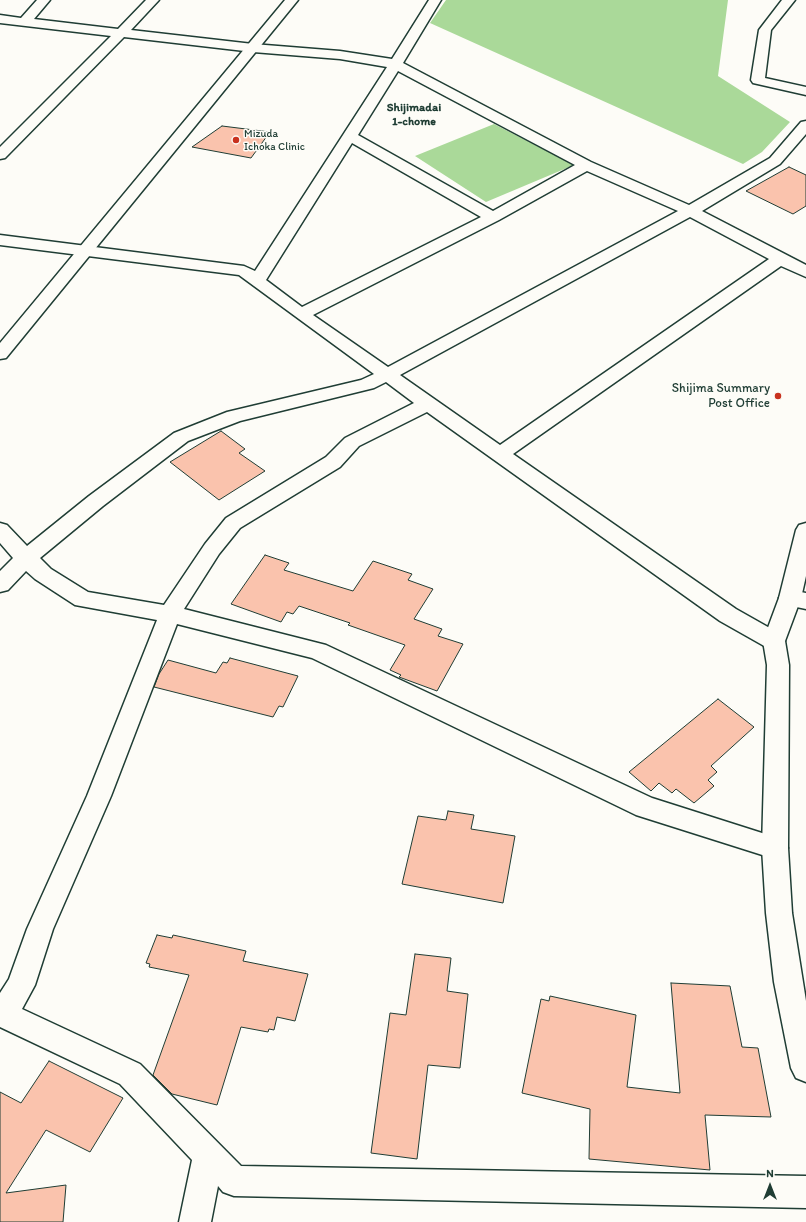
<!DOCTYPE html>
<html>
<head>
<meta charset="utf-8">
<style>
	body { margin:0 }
	#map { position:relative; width:806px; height:1222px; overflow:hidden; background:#fdfcf7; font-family:Itim,sans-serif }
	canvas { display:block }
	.north { position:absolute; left:750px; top:1166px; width:40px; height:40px; -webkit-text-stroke:3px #fdfcf7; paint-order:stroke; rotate:0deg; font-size:11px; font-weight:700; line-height:16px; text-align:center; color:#1f3d34 }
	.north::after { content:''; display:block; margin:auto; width:14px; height:18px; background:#1f3d34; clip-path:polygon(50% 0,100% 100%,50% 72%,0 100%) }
</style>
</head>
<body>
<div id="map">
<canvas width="806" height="1222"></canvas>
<div class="north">N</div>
</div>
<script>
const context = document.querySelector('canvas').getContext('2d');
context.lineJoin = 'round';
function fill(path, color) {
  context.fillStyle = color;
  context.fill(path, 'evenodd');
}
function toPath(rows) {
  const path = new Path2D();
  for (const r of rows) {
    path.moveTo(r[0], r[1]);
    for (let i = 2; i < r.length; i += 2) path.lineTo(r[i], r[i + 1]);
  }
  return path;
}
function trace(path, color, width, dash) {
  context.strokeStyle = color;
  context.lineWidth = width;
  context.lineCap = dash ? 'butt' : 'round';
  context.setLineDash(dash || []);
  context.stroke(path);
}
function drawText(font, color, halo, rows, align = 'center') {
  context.font = font + ' Itim,sans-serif';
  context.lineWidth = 3;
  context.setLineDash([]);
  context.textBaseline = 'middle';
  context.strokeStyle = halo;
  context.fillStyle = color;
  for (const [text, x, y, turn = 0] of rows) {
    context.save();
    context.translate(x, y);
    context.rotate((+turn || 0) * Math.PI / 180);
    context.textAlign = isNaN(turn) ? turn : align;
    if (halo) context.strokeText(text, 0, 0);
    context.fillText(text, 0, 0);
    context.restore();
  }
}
fill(toPath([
	[446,0,728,0,718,76,790,122,762,152,743,164,430,23],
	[494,124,574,165,486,202,415,156]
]), '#aad999');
const building = toPath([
	[222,126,270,132,251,158,192,147,222,126],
	[789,167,806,175,806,206,793,214,746,191,789,167],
	[221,431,245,449,239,453,265,471,219,500,170,462,221,431],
	[265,555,289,563,284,570,353,591,373,561,412,574,408,580,433,589,414,619,442,629,438,636,463,644,437,691,399,677,401,675,390,670,405,645,348,625,350,623,299,606,293,614,287,612,281,622,231,604,265,555],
	[230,658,298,676,283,707,279,706,273,717,154,687,159,674,168,660,216,673,223,662,227,663,230,658],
	[718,699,754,727,711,766,717,772,708,780,714,786,694,803,676,789,672,793,659,783,651,791,629,772,718,699],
	[448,811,474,815,471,829,515,836,503,903,402,884,418,816,446,820,448,811],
	[157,935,172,938,173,935,246,951,243,961,308,974,295,1021,277,1017,274,1030,269,1029,268,1032,241,1027,217,1105,172,1094,153,1075,189,975,149,967,150,964,146,963,157,935],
	[415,954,451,958,447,991,468,994,460,1068,428,1065,417,1159,371,1153,390,1013,406,1015,415,954],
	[671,983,730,986,742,1047,758,1048,771,1117,705,1115,710,1170,589,1159,590,1109,522,1093,541,999,549,1001,550,996,636,1015,627,1087,680,1093,671,983],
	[49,1061,123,1098,90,1152,46,1130,6,1193,66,1185,63,1222,0,1222,0,1092,21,1103,49,1061]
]);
fill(building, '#fac3ad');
trace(building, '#1f3d34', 1);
const street = toPath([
	[37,0,50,0,34,19,118,29,146,0,159,0,131,30,253,44,340,51,392,59,429,0,441,0,403,63,591,162,689,205,770,158,801,122,806,121,806,134,780,164,702,211,806,265,806,277,781,266,513,454,736,609,782,635,785,641,782,647,774,650,766,647,720,621,427,412,359,446,340,467,240,528,219,554,184,609,326,645,652,798,784,840,788,848,784,856,775,859,636,815,312,658,177,624,111,796,53,929,35,985,22,1009,140,1064,241,1166,806,1176,806,1208,234,1196,223,1192,218,1186,211,1222,179,1222,192,1160,120,1084,0,1027,0,993,9,979,27,929,87,796,157,620,75,605,35,579,26,571,8,590,0,592,0,571,13,558,0,543,0,523,7,525,27,546,89,496,174,433,227,412,361,380,374,374,239,275,0,245,0,235,244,266,255,271,387,67,340,59,253,52,124,37,5,158,0,159,0,147,111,36,0,23,0,15,21,18,37,0],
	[398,71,575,165,493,211,358,135,398,71],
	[352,143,481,217,302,307,266,280,352,143],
	[587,171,678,211,388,367,313,315,499,220,587,171],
	[690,217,769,259,500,445,400,375,690,217],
	[386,382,414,403,345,438,326,457,226,518,205,544,164,605,88,592,51,569,40,558,103,506,188,441,240,421,374,388,386,382],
	[782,0,795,0,771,30,765,78,806,87,806,95,753,83,751,80,759,30,782,0],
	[790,590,806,593,806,609,782,604,779,598,782,592,790,590]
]);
const secondary = toPath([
	[285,0,298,0,6,358,0,359,0,343,285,0],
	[806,523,806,576,801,598,785,641,789,665,788,848,792,913,806,1001,806,1082,796,1078,791,1068,774,982,766,913,762,848,767,665,763,641,779,598,796,530,799,525,806,523]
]);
trace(street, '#1f3d34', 3);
trace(secondary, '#1f3d34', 3);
fill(street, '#fdfcf7');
fill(secondary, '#fdfcf7');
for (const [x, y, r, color] of [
	[236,140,4,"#c8321e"],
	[778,396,4,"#c8321e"]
]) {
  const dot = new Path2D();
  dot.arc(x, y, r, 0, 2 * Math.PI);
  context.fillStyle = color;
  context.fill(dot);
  trace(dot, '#fdfcf7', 1.5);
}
drawText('11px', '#1f3d34', '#fdfcf7', [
	["Mizuda",244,134],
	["Ichoka Clinic",244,147]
], 'left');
drawText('bold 12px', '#1f3d34', '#fdfcf7', [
	["Shijimadai",414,108],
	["1-chome",414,122]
]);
drawText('13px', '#1f3d34', '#fdfcf7', [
	["Shijima Summary",770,389],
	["Post Office",770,404]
], 'right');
</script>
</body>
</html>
